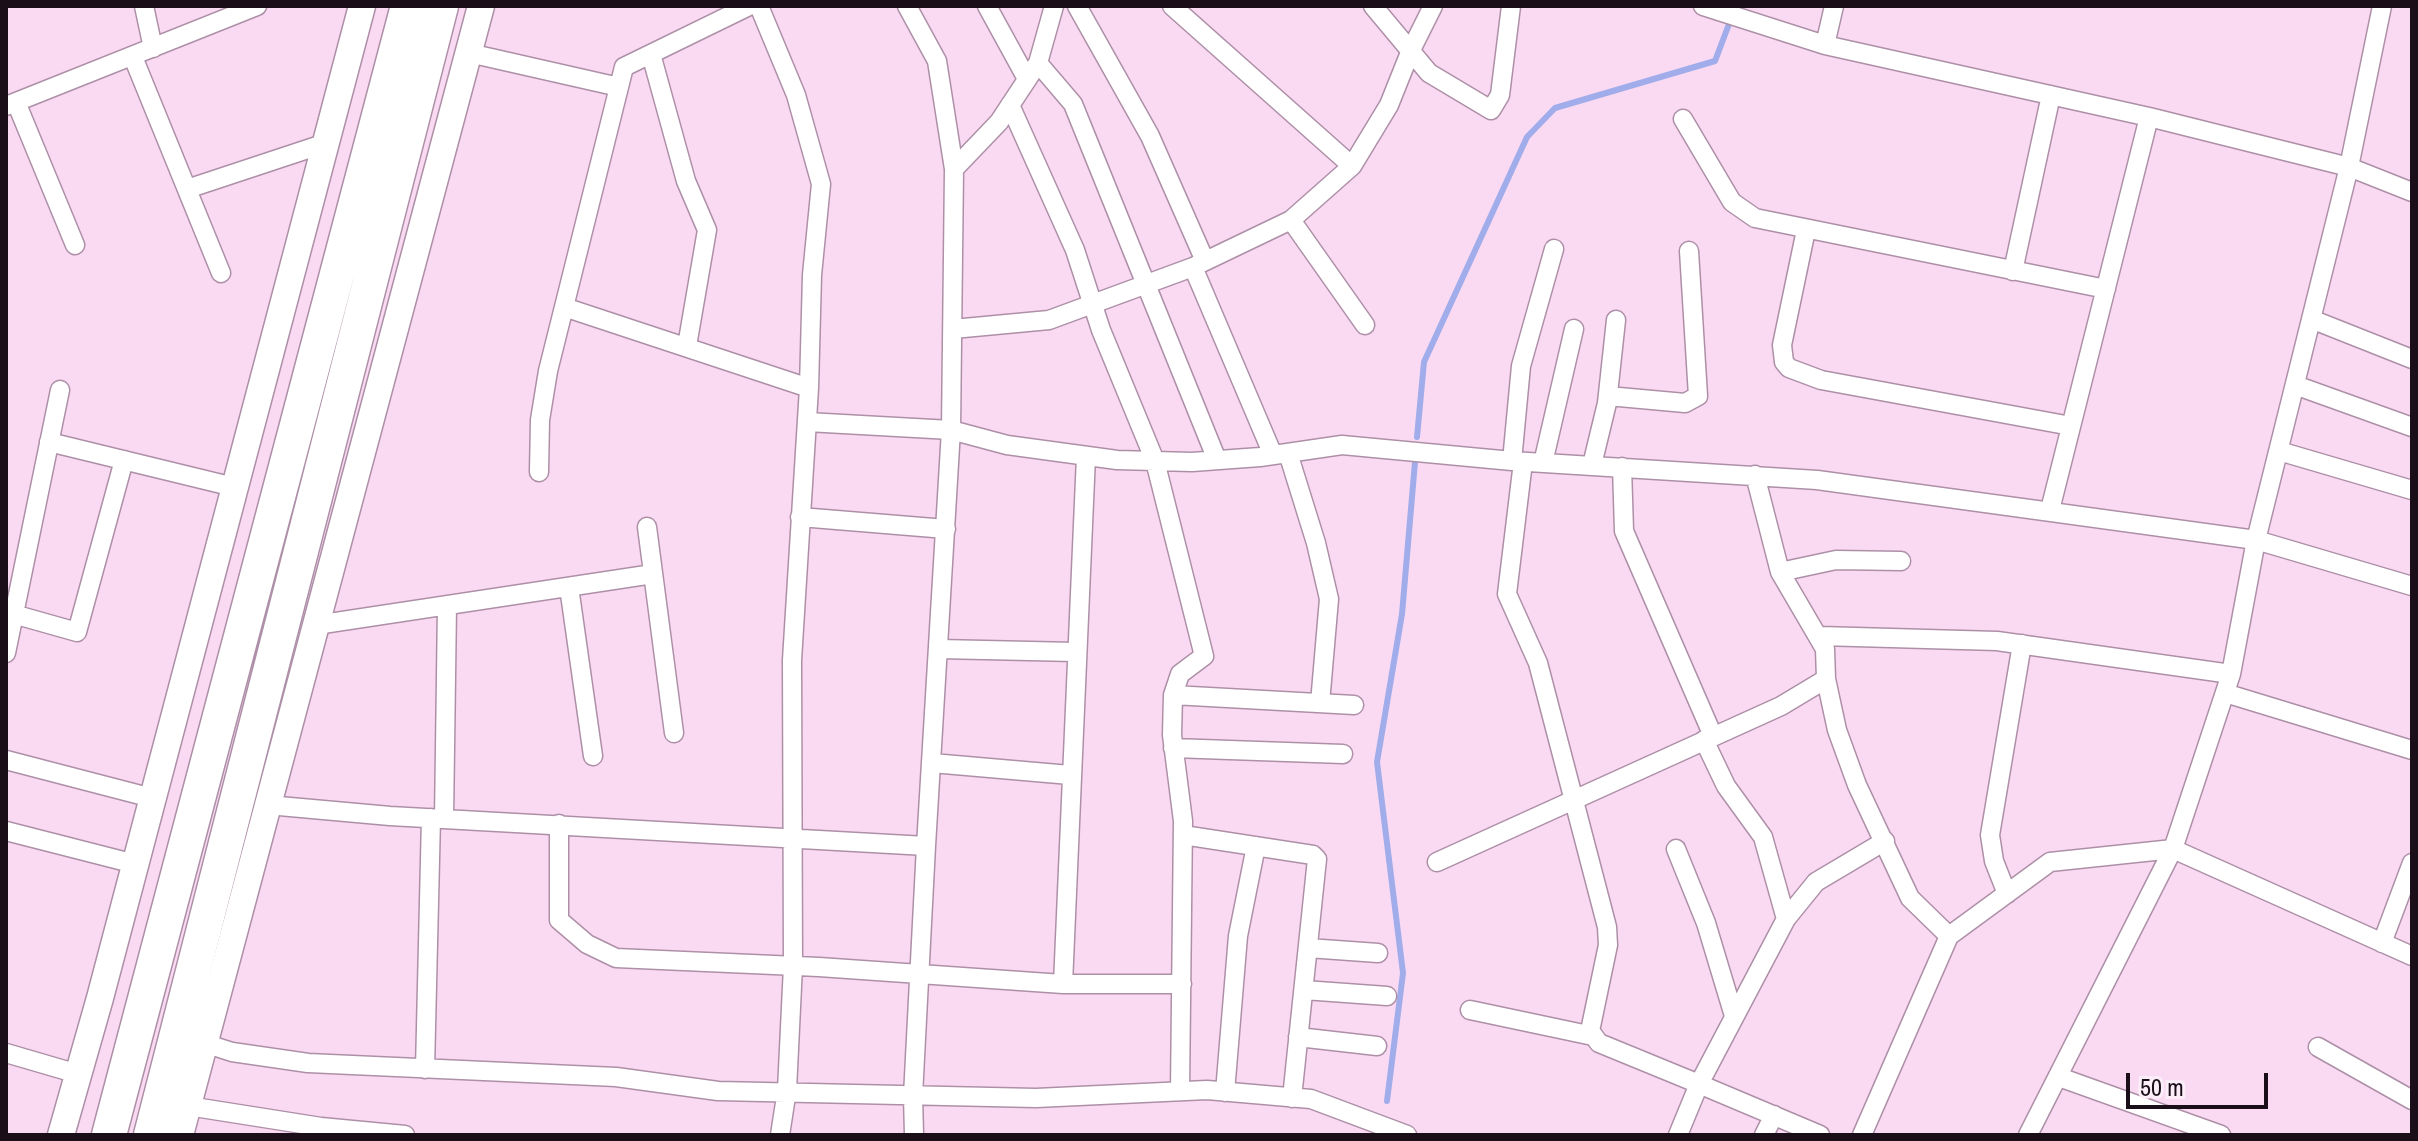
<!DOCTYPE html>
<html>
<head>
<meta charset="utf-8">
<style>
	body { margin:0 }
	#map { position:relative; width:2418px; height:1141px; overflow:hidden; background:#fadaf3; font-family:"Archivo Narrow",sans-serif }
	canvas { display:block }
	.frame { position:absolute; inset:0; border:8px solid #1a0f18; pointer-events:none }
	.scale { position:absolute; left:2126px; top:1073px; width:142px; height:36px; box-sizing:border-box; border:4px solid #1a0f18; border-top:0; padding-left:10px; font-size:24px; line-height:28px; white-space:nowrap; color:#1a0f18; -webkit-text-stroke:6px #fbeef8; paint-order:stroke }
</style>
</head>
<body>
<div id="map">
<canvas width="2418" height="1141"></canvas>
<div class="frame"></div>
<div class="scale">50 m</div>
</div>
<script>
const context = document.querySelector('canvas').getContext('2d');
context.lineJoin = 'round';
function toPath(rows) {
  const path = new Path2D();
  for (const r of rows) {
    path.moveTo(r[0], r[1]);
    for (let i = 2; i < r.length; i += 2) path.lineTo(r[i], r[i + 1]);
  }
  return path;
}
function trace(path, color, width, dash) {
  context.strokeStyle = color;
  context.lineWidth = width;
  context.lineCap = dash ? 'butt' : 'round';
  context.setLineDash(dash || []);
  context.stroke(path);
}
trace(toPath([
	[1417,437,1424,362,1527,137,1555,108,1715,61,1729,24],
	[1387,1101,1403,973,1377,762,1402,614,1415,462]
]), '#a0adea', 6);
const street = toPath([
	[144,6,153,48],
	[759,6,796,95,821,184,812,275,809,388,792,660,793,966,787,1090,780,1135],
	[907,6,937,61,954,169,951,430,926,846,913,1096,914,1135],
	[987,6,1027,79],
	[1077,6,1150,136,1205,261],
	[1172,6,1352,166],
	[1373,6,1429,73,1491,110,1500,95,1511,6],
	[1703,6,1825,45,2149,117,2349,167,2412,192],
	[1825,45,1834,6],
	[469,53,619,87],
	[651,54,686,181,707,230,687,346],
	[133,57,221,273],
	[1038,63,1073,104,1217,460],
	[16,102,75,245],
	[1010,105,1075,250,1101,330,1155,461,1204,656,1180,674,1173,695,1172,735,1183,821,1180,1091],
	[6,106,257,6],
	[1683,119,1732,202,1755,218,2106,289],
	[954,169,999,122,1038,63,1054,6],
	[187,189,326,143],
	[1291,220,1365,325],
	[1806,230,1782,345,1784,362,1789,368,1821,380,2071,426],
	[1193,267,1273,455],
	[2013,271,2051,95],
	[564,307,809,388],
	[2311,319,2412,359],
	[953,329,1049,320,1193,267,1291,220,1352,166,1389,105,1411,50,1433,6],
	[2295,385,2412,427],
	[1608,396,1685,403,1698,396,1689,251],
	[807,422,951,430,1007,445,1117,460,1192,462,1260,457,1342,445,1512,461,1817,480,2256,540,2412,586],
	[49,442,234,487],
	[2279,451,2412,490],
	[1288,453,1316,543,1329,599,1320,703],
	[1512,461,1521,366,1554,249],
	[1523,462,1507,594,1538,663,1607,927,1608,945,1590,1031,1599,1043,1699,1084,1678,1135],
	[1543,463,1574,329],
	[1592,465,1607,403,1616,320],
	[1622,467,1624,531,1713,736],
	[539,472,540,420,548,371,624,67,749,6],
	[1755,475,1780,572,1825,649,1826,679,1837,730,1857,785,1910,898,1949,936],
	[2050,510,2149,117],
	[800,517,946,529],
	[647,527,674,733],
	[1780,572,1836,560,1901,561],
	[569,587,593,756],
	[6,612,77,632,124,460],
	[316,625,653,574],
	[1820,636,1997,641,2231,674],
	[939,649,1075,652],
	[6,653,60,390],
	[2225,693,2412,750],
	[1173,695,1354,705],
	[1704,740,1726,786,1763,837,1786,919,1816,882,1885,841],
	[1173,748,1343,754],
	[6,760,152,798],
	[932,763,1070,775],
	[268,805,390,816,926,846],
	[444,819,447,606],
	[559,824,559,920,587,944,616,958,819,967,1063,984,1086,456],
	[6,831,135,864],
	[1183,835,1313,855,1317,859,1292,1098],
	[1676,849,1706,923,1734,1016],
	[1437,862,1781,706,1826,679],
	[2007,894,1994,861,1990,835,2022,644],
	[1786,919,1699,1084,1820,1135],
	[2382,943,2412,863],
	[1308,948,1378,953],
	[1063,984,1182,984],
	[1304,990,1387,996],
	[1470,1010,1593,1036],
	[1298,1037,1377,1046],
	[204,1043,232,1052,308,1063,616,1077,718,1091,1036,1098,1207,1090,1311,1099,1407,1135],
	[2318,1047,2412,1100],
	[6,1053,78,1074],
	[425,1069,431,818],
	[2059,1077,2221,1135],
	[1225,1092,1238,936,1256,846],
	[188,1106,321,1127,405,1135],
	[1764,1135,1774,1115],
	[1862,1135,1949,936,2050,862,2173,849,2412,956],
	[2028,1135,2173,849,2231,674,2256,540,2349,167,2382,6]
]);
const secondary = toPath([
	[61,1135,100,998,362,6],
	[180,1135,481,6]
]);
const highway = toPath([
	[109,1135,408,6],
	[151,1135,441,6]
]);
trace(street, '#ad90a7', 21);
trace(secondary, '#ad90a7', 29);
trace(highway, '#ad90a7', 37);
trace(street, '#fff', 18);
trace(secondary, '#fff', 26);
trace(highway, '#fff', 34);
</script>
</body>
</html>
